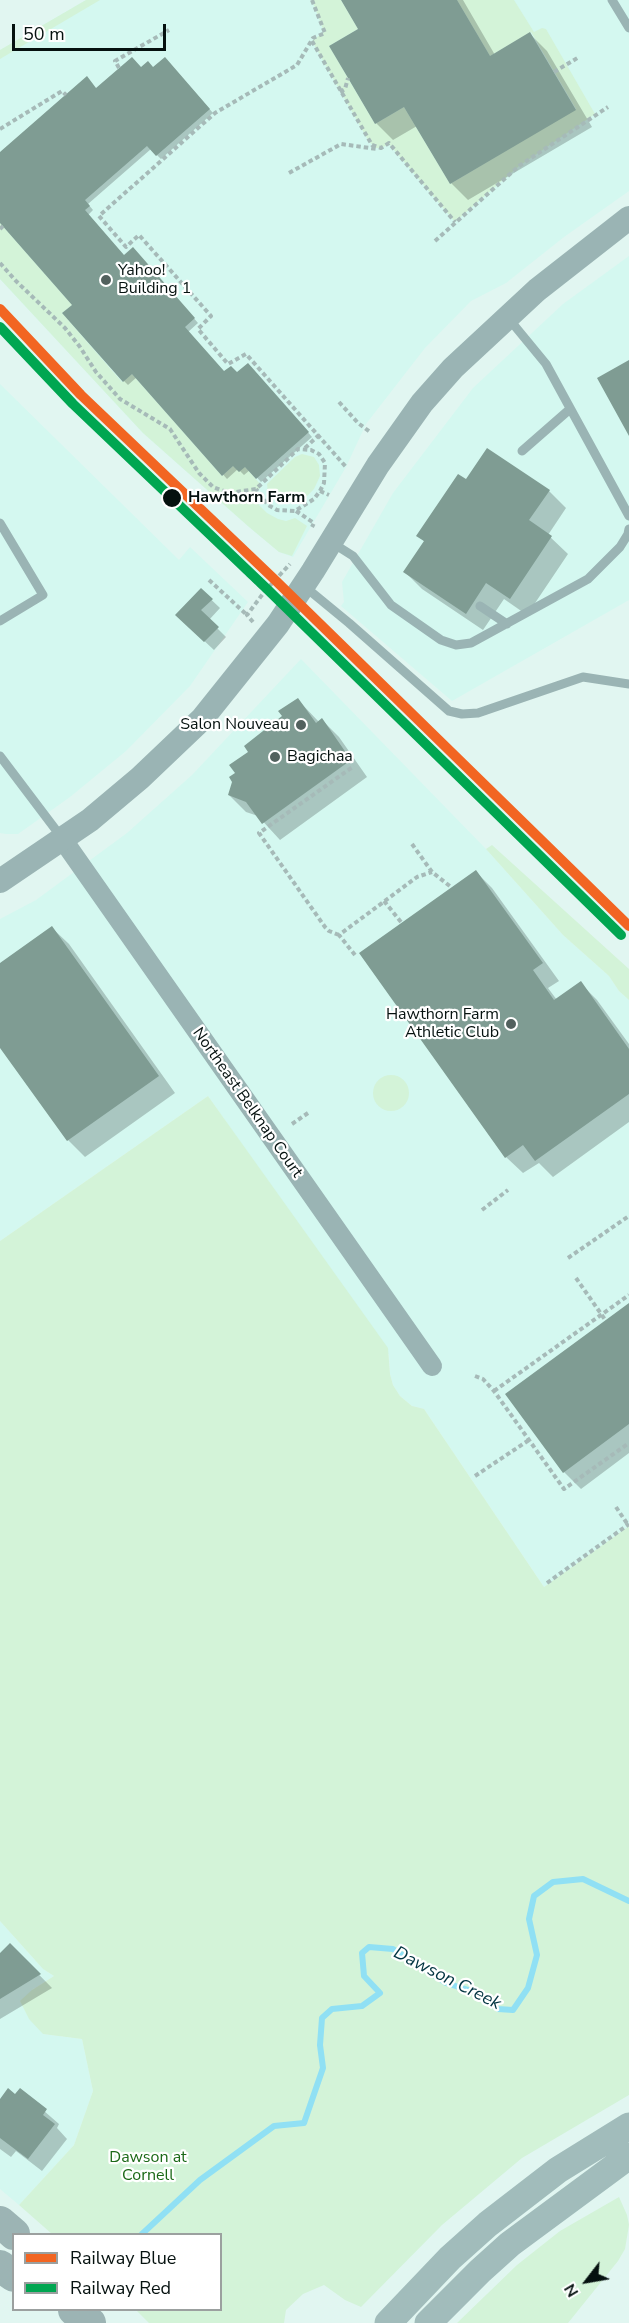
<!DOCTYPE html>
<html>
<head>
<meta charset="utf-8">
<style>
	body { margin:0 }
	#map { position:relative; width:629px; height:2323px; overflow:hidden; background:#e1f6f1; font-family:"Nunito Sans",sans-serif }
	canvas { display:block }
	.legend { position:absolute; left:12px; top:2233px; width:210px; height:78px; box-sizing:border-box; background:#fff; border:2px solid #9ba09f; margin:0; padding:8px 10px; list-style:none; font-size:18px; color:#05110f }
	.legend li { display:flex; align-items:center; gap:12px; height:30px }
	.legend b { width:30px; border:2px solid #9ba09f }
	.north { position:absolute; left:557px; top:2251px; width:60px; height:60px; -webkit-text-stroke:4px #fff; paint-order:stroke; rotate:239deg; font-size:16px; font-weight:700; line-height:24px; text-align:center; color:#05110f }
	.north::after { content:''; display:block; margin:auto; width:21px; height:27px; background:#05110f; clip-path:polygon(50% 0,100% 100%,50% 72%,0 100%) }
	.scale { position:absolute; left:12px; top:24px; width:154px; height:27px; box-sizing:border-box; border:3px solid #05110f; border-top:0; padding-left:8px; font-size:18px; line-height:21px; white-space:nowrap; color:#05110f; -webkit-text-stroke:4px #fff; paint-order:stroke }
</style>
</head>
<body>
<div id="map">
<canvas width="629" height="2323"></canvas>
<ul class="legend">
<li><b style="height:8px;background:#f26522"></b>Railway Blue</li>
<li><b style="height:8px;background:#00a651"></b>Railway Red</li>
</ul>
<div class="north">N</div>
<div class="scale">50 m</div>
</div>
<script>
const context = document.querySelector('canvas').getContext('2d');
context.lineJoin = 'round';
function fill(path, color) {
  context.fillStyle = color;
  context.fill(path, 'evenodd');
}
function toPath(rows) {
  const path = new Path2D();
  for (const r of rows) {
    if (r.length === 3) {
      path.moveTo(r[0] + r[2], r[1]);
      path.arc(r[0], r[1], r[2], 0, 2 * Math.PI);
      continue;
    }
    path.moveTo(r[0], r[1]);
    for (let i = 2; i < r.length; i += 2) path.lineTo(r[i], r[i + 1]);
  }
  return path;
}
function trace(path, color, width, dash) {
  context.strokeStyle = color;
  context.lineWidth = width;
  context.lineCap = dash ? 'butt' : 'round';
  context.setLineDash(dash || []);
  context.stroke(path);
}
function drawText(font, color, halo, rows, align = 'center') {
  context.font = font + ' "Nunito Sans",sans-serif';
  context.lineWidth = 4.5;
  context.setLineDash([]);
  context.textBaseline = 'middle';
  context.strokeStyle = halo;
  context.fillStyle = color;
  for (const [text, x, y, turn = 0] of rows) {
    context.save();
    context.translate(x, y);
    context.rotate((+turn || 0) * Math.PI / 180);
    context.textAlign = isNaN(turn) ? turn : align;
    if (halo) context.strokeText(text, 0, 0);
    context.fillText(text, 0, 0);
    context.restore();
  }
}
fill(toPath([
	[86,0,629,0,629,191,564,237,506,283,471,301,425,348,366,424,346,467,293,557,279,552,249,527,143,433,0,279,0,50],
	[629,256,629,600,452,701,341,606,344,602,342,582,393,493,473,388,563,304],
	[0,384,179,560,190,547,248,602,190,686,126,751,70,797,18,834,6,834,0,833],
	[301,659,486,849,563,935,609,976,619,991,629,1000,629,1526,544,1587,424,1409,412,1406,400,1396,393,1385,390,1374,389,1355,208,1096,0,1241,0,919,36,900,127,833,192,775],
	[0,1921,43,1969,54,1976,32,1990,43,2034,82,2039,93,2091,74,2145,19,2205,0,2189]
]), '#d4f8f0');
fill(toPath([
	[86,0,100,0,0,59,0,50],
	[312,0,341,0,358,29,329,46,375,124,404,107,450,184,576,109,531,32,490,56,457,0,514,0,534,32,542,28,546,29,595,114,519,166,455,222,389,144,381,148,375,148,368,140,312,41,324,32],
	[0,223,72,305,62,313,122,382,132,374,222,476,233,466,245,467,262,486,255,492,259,505,267,513,278,519,286,521,295,518,307,526,292,556,279,552,249,527,143,433,0,279],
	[302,454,314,457,319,465,320,476,314,489,305,498,295,502,284,504,273,499,268,494,267,484,295,457],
	[492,845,629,969,629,1000,619,991,609,976,563,935,486,849],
	[391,1093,18],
	[208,1096,388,1348,390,1374,393,1385,400,1396,412,1406,424,1409,544,1587,629,1526,629,2095,522,2158,442,2225,361,2307,345,2300,324,2285,303,2294,286,2310,284,2323,149,2323,136,2310,220,2310,220,2234,52,2234,19,2205,74,2145,93,2091,82,2039,43,2034,29,2019,20,2001,32,1990,54,1976,43,1969,0,1921,0,1241],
	[619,2197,627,2215,629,2225,625,2249,618,2261,568,2323,457,2323,517,2265,560,2231]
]), '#d3f3d8');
fill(toPath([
	[343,0,463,0,495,55,530,34,547,51,592,127,468,200,451,183,417,126,393,140,376,123,360,29],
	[169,63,213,113,161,159,151,149,88,204,93,210,88,215,124,257,137,253,198,323,188,332,225,373,238,374,252,369,312,437,261,482,250,470,244,475,238,469,227,479,137,377,128,385,124,381,74,305,0,221,0,154,97,89,141,69,154,68],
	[467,481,549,491,566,508,548,535,568,554,527,615,504,599,483,630,422,589,405,572,425,542,418,536],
	[201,590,220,608,209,620,226,637,214,650,186,624],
	[298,700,319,722,322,720,339,737,367,777,280,840,258,816,246,812,229,795,237,773,250,752],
	[476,872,492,888,559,981,548,988,557,1000,580,983,597,1000,629,1044,629,1122,553,1177,539,1163,523,1173,506,1157],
	[52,928,69,944,175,1093,85,1157,68,1140,0,1045,0,965],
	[629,1305,629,1453,581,1489,564,1472],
	[10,1945,52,1988,0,2019,0,1955],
	[20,2090,59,2124,57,2128,67,2139,42,2171,16,2151,11,2157,0,2149,0,2101,16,2096]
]), '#0003');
trace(toPath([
	[142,2234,200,2180,274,2126,304,2123,323,2068,320,2045,322,2018,332,2009,362,2006,380,1993,364,1976,362,1953,369,1947,393,1949,446,1983,478,1993,498,2009,513,2010,528,1988,537,1955,529,1919,534,1896,553,1882,583,1879,629,1901]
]), '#90e0f4', 6);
fill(toPath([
	[341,0,457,0,490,56,530,32,576,110,450,184,404,107,375,124,348,78,329,46,358,29],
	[132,57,141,67,148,61,153,67,165,57,210,109,156,156,147,146,85,200,90,206,85,210,124,255,133,247,195,318,185,327,224,371,231,366,237,372,248,363,309,432,256,479,245,467,239,472,233,466,222,476,132,374,123,382,62,313,72,305,0,223,0,152,87,76,96,88],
	[629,360,629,436,597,378],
	[487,448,550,490,529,520,552,536,510,599,486,583,466,614,403,572,424,541,416,536,458,474,466,479],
	[201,588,213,599,201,610,219,627,204,642,175,615],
	[298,698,316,723,322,718,351,760,262,824,246,802,228,795,232,782,229,777,235,773,229,765,248,752,244,746,282,716,278,711],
	[476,870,543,963,533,970,554,1000,581,981,629,1049,629,1094,535,1161,523,1145,505,1158,359,953],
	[52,926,159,1076,67,1141,0,1048,0,963],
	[629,1303,629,1424,563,1473,505,1394],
	[10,1943,41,1974,0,1999,0,1953],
	[8,2088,15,2094,20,2088,47,2109,43,2115,55,2124,28,2159,0,2138,0,2099]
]), '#7f9c93');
trace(toPath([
	[312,0,325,33,313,38,297,65,215,113,99,216,126,247,139,235,211,316,198,329,228,364,246,354,346,467],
	[312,41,372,145,381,148,389,143,455,222],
	[119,68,115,61,169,30],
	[554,72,579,57],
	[340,92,345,89,348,78],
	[0,129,62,91,66,95],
	[289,173,341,144,377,149],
	[0,229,3,226],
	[435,241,519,166,608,107],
	[0,263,16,281,65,328,80,347,96,372,120,399,170,429,199,473,213,487,229,493,256,489,298,449,311,450,319,454,325,463,324,483,320,491,314,499,295,511,277,510,268,505,256,489],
	[339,402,358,423,370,432],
	[305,448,319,435],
	[320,491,329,495],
	[296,511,314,523,312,527],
	[242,569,265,591],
	[209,580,247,615],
	[253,622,247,615,265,591,290,564],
	[412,844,432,872,451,887],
	[384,901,401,922],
	[339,935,329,931,325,927,259,833,354,766],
	[355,955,339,935,417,877,432,872],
	[292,1124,308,1113],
	[482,1210,508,1190],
	[568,1258,629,1216],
	[576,1278,606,1321],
	[475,1376,483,1379,494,1391,564,1489,629,1443],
	[494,1391,629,1295],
	[475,1476,529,1440],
	[616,1507,628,1525],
	[547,1583,629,1524]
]), '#a6bab8', 4, [4.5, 3]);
trace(toPath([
	[612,0,629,28],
	[509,319,546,364,629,516],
	[522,451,570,409],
	[0,523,43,595,0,621],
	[331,542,353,556,391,605,441,640,456,645,471,643,588,579,620,547,628,534,629,529],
	[304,586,349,623,449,711,462,714,478,713,583,677,629,684],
	[480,606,507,624],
	[0,756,62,838]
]), '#9ab4b4', 9);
trace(toPath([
	[63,840,432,1366]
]), '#9ab4b4', 20);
trace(toPath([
	[0,881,90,820,140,778,202,719,278,624,313,571,378,465,422,403,453,368,537,290,629,218]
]), '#9ab4b4', 24);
trace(toPath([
	[388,2323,450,2258,488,2224,558,2170,629,2126],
	[428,2323,480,2271,510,2244,629,2156]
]), '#a1bcbb', 27);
trace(toPath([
	[0,2222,14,2234],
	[0,2266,14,2276],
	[74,2310,90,2323]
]), '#9cb4b4', 32);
trace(toPath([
	[0,309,81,395,274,579,629,926]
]), '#f26522', 10);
trace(toPath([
	[0,327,73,404,266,588,621,935]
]), '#00a651', 10);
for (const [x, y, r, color] of [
	[106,280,6,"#52615e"],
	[172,498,10,"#05110f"],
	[301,725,6,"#52615e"],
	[275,757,6,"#52615e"],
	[511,1024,6,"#52615e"]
]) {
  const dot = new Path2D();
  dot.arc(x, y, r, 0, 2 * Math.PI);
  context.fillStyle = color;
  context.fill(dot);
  trace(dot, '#fff', 2);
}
drawText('16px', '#05110f', '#fff', [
	["Yahoo!",118,271],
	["Building 1",118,289],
	["Salon Nouveau",289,725,"right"],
	["Bagichaa",287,757],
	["Hawthorn Farm",499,1015,"right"],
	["Athletic Club",499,1033,"right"]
], 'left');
drawText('bold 16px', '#05110f', '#fff', [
	["Hawthorn Farm",188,498]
], 'left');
drawText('16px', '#05110f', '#fff', [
	["Northeast Belknap Court",247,1103,55]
]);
drawText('16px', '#1b6917', '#fff', [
	["Dawson at",148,2158],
	["Cornell",148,2176]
]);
drawText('italic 18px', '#003340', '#fff', [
	["Dawson Creek",447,1979,27]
]);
</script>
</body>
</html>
